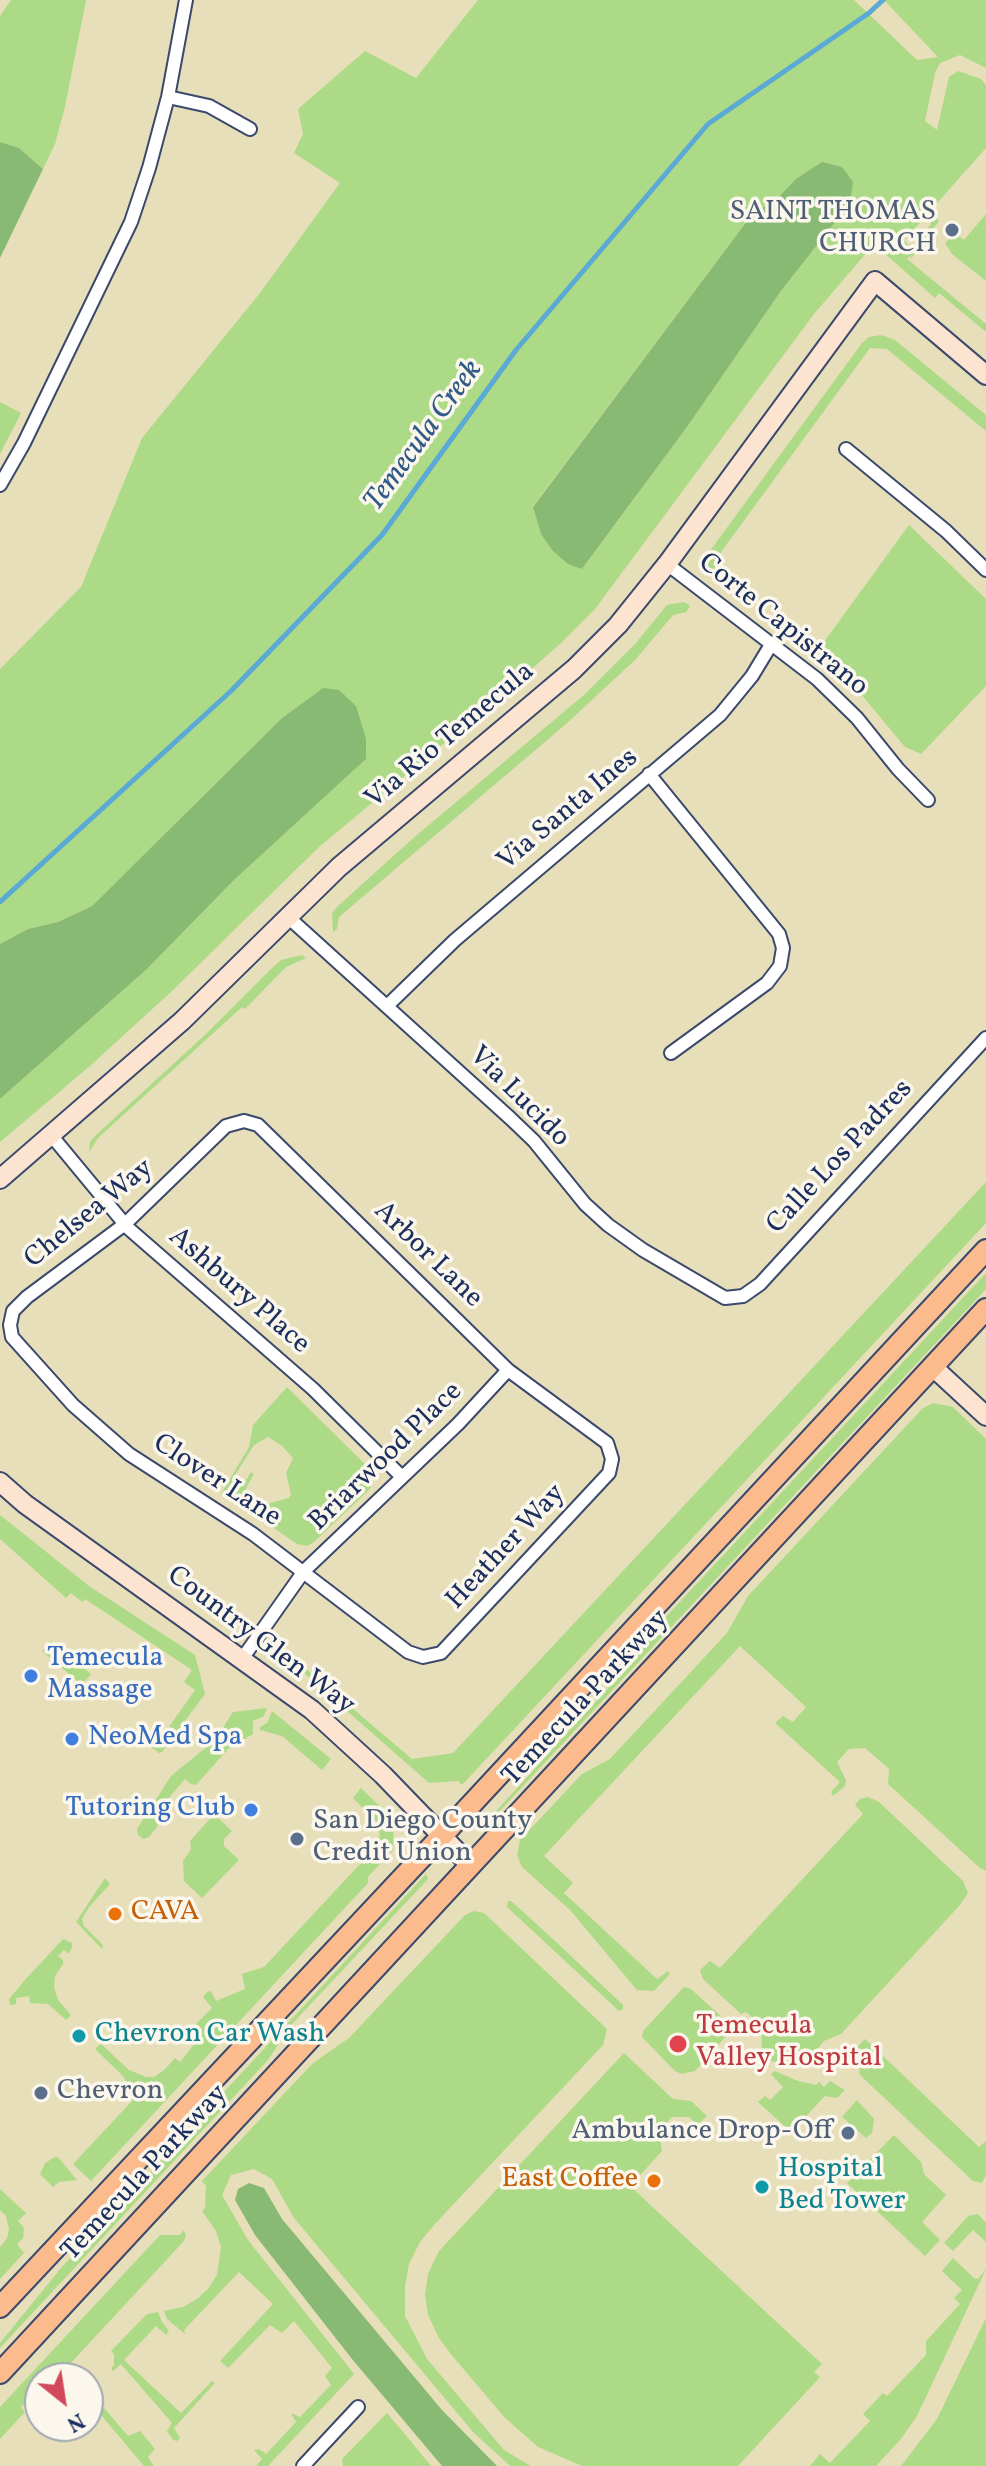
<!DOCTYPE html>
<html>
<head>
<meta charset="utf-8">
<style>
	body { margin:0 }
	#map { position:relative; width:986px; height:2466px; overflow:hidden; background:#e7dfb9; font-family:Vollkorn,serif }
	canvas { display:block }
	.north { position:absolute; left:24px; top:2362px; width:80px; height:80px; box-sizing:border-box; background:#fbf7ec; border:2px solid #a1a7b3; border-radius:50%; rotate:150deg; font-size:22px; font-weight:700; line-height:32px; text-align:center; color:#1b2f5e }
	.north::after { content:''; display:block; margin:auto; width:28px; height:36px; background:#d1495b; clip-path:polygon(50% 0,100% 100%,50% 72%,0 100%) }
</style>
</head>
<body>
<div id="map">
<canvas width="986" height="2466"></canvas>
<div class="north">N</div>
</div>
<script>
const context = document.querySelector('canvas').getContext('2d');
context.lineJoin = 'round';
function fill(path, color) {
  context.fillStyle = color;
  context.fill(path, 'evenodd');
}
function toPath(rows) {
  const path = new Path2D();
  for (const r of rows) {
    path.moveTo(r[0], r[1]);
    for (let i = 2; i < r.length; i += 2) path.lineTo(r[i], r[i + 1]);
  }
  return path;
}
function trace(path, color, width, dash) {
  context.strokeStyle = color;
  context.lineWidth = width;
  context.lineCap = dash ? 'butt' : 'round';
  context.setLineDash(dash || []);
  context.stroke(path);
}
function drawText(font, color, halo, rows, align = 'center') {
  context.font = font + ' Vollkorn,serif';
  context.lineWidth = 7;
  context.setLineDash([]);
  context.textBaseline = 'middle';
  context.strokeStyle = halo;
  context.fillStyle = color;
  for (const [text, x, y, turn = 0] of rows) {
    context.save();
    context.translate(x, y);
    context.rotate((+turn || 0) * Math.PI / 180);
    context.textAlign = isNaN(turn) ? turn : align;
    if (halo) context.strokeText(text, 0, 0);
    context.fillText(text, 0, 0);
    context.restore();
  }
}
fill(toPath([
	[11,0,86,0,65,107,55,144,43,169,19,148,0,142,0,16],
	[478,0,854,0,917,60,938,57,884,0,986,0,986,68,960,55,940,63,935,73,925,121,937,130,949,77,958,71,981,79,986,85,986,148,930,211,939,221,910,260,912,255,907,259,986,324,986,332,939,293,935,298,874,244,814,314,595,609,562,642,507,691,319,847,172,991,90,1066,0,1142,0,1099,147,969,233,881,366,759,281,719,92,906,58,922,28,929,0,944,0,669,81,587,142,438,260,293,340,183,294,153,303,134,298,109,365,51,416,78],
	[776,200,850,203,781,291,687,427,583,568,568,564,541,534,533,506,753,213],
	[927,215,933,220,914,251,904,240],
	[986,214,986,281,952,254,945,243,955,233,964,240],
	[881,335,895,340,986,415,986,431,887,349,870,348,716,559,713,578,708,575,707,555,862,343,869,337],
	[0,402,21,413,0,454],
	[909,525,986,599,986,686,921,754,905,747,856,688,816,653],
	[684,602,690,606,686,612,673,615,636,659,566,724,339,917,337,929,333,932,332,913,337,907,411,840,585,694,635,644,667,605],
	[302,955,306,958,286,967,245,1009,242,1007,98,1138,89,1152,90,1142,96,1135,206,1034,271,969,281,960],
	[986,1182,986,1223,462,1785,458,1781,429,1783,280,1652,281,1640,284,1642,285,1651,412,1759,453,1753],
	[986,1273,986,1289,497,1814,488,1820,622,1673,649,1635],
	[287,1387,374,1473,371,1488,314,1542,307,1546,297,1544,246,1509,255,1497,267,1504,289,1498,291,1494,286,1473,293,1458,282,1446,268,1437,254,1445,235,1475,245,1482,251,1472,254,1474,245,1490,251,1494,242,1506,221,1494,249,1447,253,1425],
	[933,1403,953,1407,986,1439,986,1871,980,1868,888,1784,889,1769,865,1748,849,1749,837,1762,846,1780,845,1786,833,1796,831,1792,840,1782,775,1723,783,1716,793,1722,806,1707,740,1646,544,1856,573,1883,564,1893,657,1979,668,1971,670,1974,654,1991,637,1990,571,1911,522,1867,517,1855,520,1840,582,1774,610,1759,727,1633,748,1596,923,1408],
	[0,1515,89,1586,195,1655,205,1694,162,1752,159,1753,144,1742,149,1738,157,1744,195,1690,184,1682,192,1670,85,1599,82,1602,71,1593,66,1598,0,1539],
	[51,1641,91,1674,82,1685,42,1651],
	[267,1708,264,1716,253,1721,253,1734,228,1749,196,1785,191,1784,185,1779,167,1800,171,1809,149,1837,143,1839,138,1835,137,1829,171,1776,215,1740,233,1712],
	[272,1711,331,1759,322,1770,282,1736,260,1730,260,1727,267,1723],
	[361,1788,394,1820,393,1850,368,1877,368,1883,91,2181,73,2164,132,2101,124,2077,95,2049,101,2044,129,2070,146,2077,154,2077,164,2070,175,2058,180,2062,199,2038,200,2033,195,2025,212,2008,203,1997,207,1992,211,1991,216,2001,245,1989,242,1974,264,1967,374,1849,380,1835,377,1822,353,1798],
	[868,1797,879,1802,963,1881,968,1893,960,1905,841,2034,824,2041,812,2055,805,2048,796,2057,802,2065,761,2060,762,2036,760,2024,746,2012,741,2014,703,1979,700,1970,710,1961,720,1968,863,1814,855,1805,860,1799],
	[214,1814,232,1831,224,1839,224,1846,239,1860,202,1898,184,1881,183,1861,191,1849,190,1841],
	[426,1874,428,1879,291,2025,268,2060,0,2348,0,2343,61,2268],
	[105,1878,110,1884,90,1906,82,1919,84,1926,103,1945,102,1949,76,1922],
	[508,1901,511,1901,554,1940,623,2005,623,2009,619,2011,507,1907],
	[474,1911,484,1913,607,2029,603,2045,434,2225,420,2242,409,2264,405,2287,405,2316,427,2359,504,2450,531,2466,510,2466,473,2432,294,2218,272,2179,254,2169,231,2175,222,2195,248,2240,354,2374,268,2466,256,2466,262,2459,254,2450,259,2449,266,2454,296,2422,291,2413,300,2417,331,2385,325,2376,332,2368,294,2321,282,2333,270,2325,228,2368,220,2361,273,2304,239,2272,184,2330,185,2334,167,2319,164,2311,183,2307,197,2299,208,2289,217,2275,221,2247,216,2231,202,2211,205,2208,206,2186,202,2181,313,2063,349,2038,465,1915],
	[63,1939,72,1943,72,1947,69,1954,64,1950,58,1956,63,1960,63,1964,55,1976,54,1987,58,2000,71,2015,66,2020,48,2004,30,2003,29,1996,16,1998,16,2004,10,2005,9,1999,24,1981],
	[684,1987,691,1989,725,2020,727,2028,726,2036,695,2071,682,2074,675,2071,642,2037,643,2031],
	[865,2039,979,2147,986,2141,986,2175,982,2183,973,2181,862,2077,859,2073,862,2060,857,2047],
	[624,2053,673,2099,691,2101,707,2116,697,2125,689,2117,672,2117,659,2131,662,2151,630,2186,822,2364,814,2372,820,2377,738,2466,582,2466,538,2447,504,2417,450,2353,439,2338,428,2315,425,2294,428,2274,439,2251],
	[775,2071,798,2081,816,2085,819,2082,824,2087,830,2081,845,2090,837,2098,825,2096,791,2132,758,2102,765,2096,770,2100,783,2087,771,2074],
	[857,2100,874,2119,872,2133,866,2138,842,2117],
	[894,2135,921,2162,924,2174,946,2195,922,2222,940,2240,925,2256,847,2183],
	[55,2157,58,2157,77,2180,59,2182,53,2187,40,2174,45,2163],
	[0,2189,26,2213,18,2221,24,2228,23,2238,17,2244,24,2253,0,2279,0,2247,7,2238,9,2229,6,2216,0,2210],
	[978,2214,986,2223,986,2242,973,2230,953,2251,944,2243,968,2216],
	[184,2230,186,2236,183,2242,57,2378,40,2378,40,2396,28,2409,23,2405,21,2407,25,2412,0,2439,0,2407,160,2235,179,2235],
	[953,2258,974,2278,978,2279,986,2269,917,2416,901,2439,876,2466,810,2466,820,2454,830,2463,870,2421,863,2414,883,2393,887,2396,926,2355,926,2341,960,2304,954,2298,962,2290,942,2271],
	[158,2312,162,2322,169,2331,166,2335,156,2326,124,2360,181,2413,212,2381,215,2383,174,2428,180,2438,177,2441,173,2440,167,2431,172,2423,121,2364,113,2371,111,2368,114,2365,114,2354,111,2351,147,2314],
	[986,2318,986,2466,901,2466,937,2419],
	[95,2384,98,2388,93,2395,128,2436,140,2431,155,2449,148,2457,154,2466,144,2466,91,2403,88,2405,88,2385],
	[387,2413,408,2438,431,2466,343,2466,342,2459]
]), '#acda87');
fill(toPath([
	[0,142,19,148,43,169,0,258],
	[822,162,842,167,853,182,850,203,781,291,687,427,582,569,568,564,553,551,541,534,533,507,753,213,776,200,796,179],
	[323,688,339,690,356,706,366,739,366,759,233,881,147,969,0,1099,0,944,28,929,58,922,92,906,281,719],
	[249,2183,264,2188,282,2219,442,2410,497,2466,442,2466,352,2359,255,2235,235,2200,238,2189]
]), '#89ba74');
trace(toPath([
	[0,902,231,691,382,535,516,350,708,124,869,13,883,0]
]), '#5aaad5', 5);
const street = toPath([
	[168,97,209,106,250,129],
	[846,449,946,531,986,570],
	[0,485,24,443,131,222,149,168,168,97,186,0],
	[667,564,817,679,857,718,898,769,928,800],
	[649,774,779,934,783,948,780,966,767,983,671,1053],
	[288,917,510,1118,534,1141,585,1204,608,1225,643,1250,725,1298,743,1296,760,1284,986,1038],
	[387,1006,455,940,720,715,752,676,772,643],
	[244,1121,258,1125,508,1370,607,1443,612,1459,609,1473,441,1653,423,1657,408,1652,253,1534,129,1454,73,1405,12,1337,10,1325,13,1311,27,1297,125,1224,226,1126,244,1121],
	[51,1135,128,1228,313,1389,402,1477],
	[242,1659,304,1571,458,1424,508,1370],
	[303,2466,358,2407]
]);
const secondary = toPath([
	[0,1179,182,1021,339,867,574,669,618,625,667,564,875,281,986,375],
	[933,1367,986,1416],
	[0,1482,25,1504,312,1710,383,1775,470,1865]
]);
const primary = toPath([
	[0,2307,467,1809,986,1250],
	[0,2373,986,1309]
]);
trace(street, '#3a496c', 16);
trace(secondary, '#3a496c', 22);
trace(primary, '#3a496c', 24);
trace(street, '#fff', 12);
trace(secondary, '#fde4d1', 18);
trace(primary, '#fbbb8d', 20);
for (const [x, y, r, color] of [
	[952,230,8,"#5c6f8a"],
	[31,1676,8,"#3f7fe0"],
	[72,1739,8,"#3f7fe0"],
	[251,1810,8,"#3f7fe0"],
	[297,1839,8,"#5c6f8a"],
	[115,1914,8,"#e8710a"],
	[79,2036,8,"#0f9aa8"],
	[678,2044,10,"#e0444e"],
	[41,2093,8,"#5c6f8a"],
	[848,2133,8,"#5c6f8a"],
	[654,2181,8,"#e8710a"],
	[762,2187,8,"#0f9aa8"]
]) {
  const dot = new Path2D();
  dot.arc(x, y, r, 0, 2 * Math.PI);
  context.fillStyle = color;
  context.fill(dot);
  trace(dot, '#fbf7ec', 3);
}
drawText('28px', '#4e5e75', '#fbf7ec', [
	["SAINT THOMAS",936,214],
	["CHURCH",936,246],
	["San Diego County",313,1823,"left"],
	["Credit Union",313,1855,"left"],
	["Chevron",57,2093,"left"],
	["Ambulance Drop-Off",832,2133]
], 'right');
drawText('28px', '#1b2f5e', '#fbf7ec', [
	["Corte Capistrano",782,626,39],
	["Via Rio Temecula",451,737,-40],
	["Via Santa Ines",569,811,-40],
	["Via Lucido",518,1098,45],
	["Calle Los Padres",841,1158,-47],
	["Chelsea Way",90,1215,-39],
	["Arbor Lane",427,1256,44],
	["Ashbury Place",238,1292,41],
	["Briarwood Place",387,1458,-44],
	["Clover Lane",216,1482,33],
	["Heather Way",507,1548,-47],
	["Country Glen Way",260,1642,37],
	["Temecula Parkway",587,1699,-47],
	["Temecula Parkway",146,2174,-47]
]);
drawText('28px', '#366cbe', '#fbf7ec', [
	["Temecula",47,1660],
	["Massage",47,1692],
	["NeoMed Spa",88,1739],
	["Tutoring Club",235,1810,"right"]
], 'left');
drawText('28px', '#c56008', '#fbf7ec', [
	["CAVA",131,1914],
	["East Coffee",638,2181,"right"]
], 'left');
drawText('28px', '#be3a42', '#fbf7ec', [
	["Temecula",696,2028],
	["Valley Hospital",696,2060]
], 'left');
drawText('28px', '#0d838f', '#fbf7ec', [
	["Chevron Car Wash",95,2036],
	["Hospital",778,2171],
	["Bed Tower",778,2203]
], 'left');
drawText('italic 30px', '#315a88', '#fbf7ec', [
	["Temecula Creek",425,437,-54]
]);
</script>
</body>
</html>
